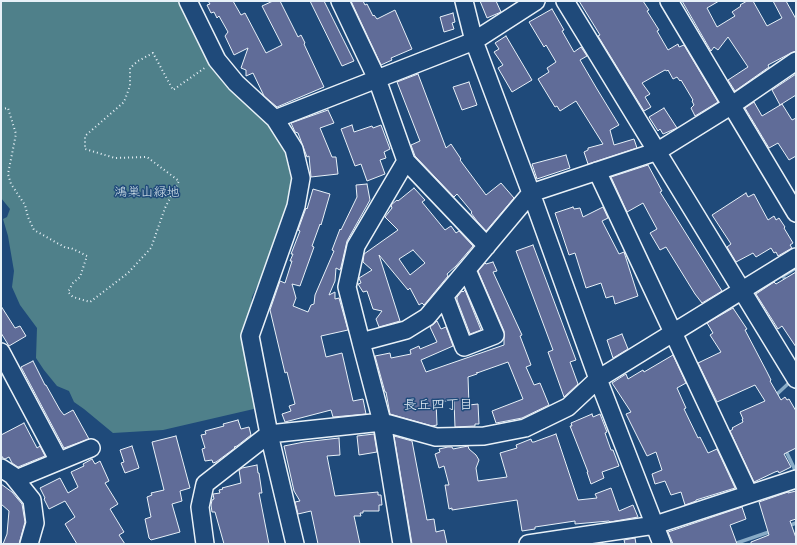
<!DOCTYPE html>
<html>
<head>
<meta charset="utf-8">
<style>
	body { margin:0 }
	#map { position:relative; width:797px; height:545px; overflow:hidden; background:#1f4a7a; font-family:Itim,sans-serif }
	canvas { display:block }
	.frame { position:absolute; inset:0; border:2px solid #e8f1f8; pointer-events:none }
</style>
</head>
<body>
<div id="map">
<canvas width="797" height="545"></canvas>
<div class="frame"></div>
</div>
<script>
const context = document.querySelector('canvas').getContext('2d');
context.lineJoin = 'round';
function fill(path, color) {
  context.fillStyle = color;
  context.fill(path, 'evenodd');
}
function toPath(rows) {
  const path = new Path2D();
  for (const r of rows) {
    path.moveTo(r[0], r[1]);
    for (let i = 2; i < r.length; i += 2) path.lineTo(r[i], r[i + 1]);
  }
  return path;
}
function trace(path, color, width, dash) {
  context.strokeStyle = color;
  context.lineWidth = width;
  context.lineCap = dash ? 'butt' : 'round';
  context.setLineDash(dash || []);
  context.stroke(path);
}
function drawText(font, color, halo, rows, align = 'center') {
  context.font = font + ' Itim,"Klee One",sans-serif';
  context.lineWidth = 3;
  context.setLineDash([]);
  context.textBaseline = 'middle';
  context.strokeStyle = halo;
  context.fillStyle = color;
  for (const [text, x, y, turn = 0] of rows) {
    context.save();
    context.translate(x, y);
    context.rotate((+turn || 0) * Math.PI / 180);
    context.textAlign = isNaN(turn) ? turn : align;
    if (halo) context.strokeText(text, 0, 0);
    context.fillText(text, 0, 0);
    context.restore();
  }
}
fill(toPath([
	[1,1,183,1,266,118,286,155,292,183,285,217,265,269,252,297,246,351,258,408,163,430,113,433,84,409,74,402,69,391,57,386,44,370,36,358,37,328,20,305,12,287,14,271,8,236,3,219,7,217,10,209,1,198]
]), '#4f808a');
trace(toPath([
	[787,283,783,276,796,268],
	[775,396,791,381],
	[785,449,796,472],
	[788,526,796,523],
	[734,544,772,531]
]), '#88abc6', 3.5);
const building = toPath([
	[208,1,233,1,241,15,245,13,266,53,282,45,262,6,273,1,280,1,298,37,301,35,305,43,304,44,324,87,277,107,264,96,253,73,246,76,246,70,241,68,248,48,234,55,225,36,228,32,219,16,217,18,214,12,211,13,207,5,210,4,208,1],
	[310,1,324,1,354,61,342,66,310,1],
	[351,1,363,1,365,5,367,4,373,16,374,15,377,19,395,10,412,49,391,58,392,60,381,65,351,1],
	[480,1,496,1,501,12,487,18,480,1],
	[579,1,643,1,649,10,647,11,659,30,657,31,668,50,678,44,679,47,684,45,718,102,695,116,691,108,694,105,692,101,693,100,681,80,680,81,677,77,673,79,668,70,667,71,665,70,642,83,650,94,645,97,651,107,644,111,598,36,600,35,579,1],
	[682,1,719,1,707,8,717,27,735,16,732,12,741,6,740,5,747,1,753,1,767,26,782,18,773,1,786,1,796,19,796,51,791,53,768,65,769,67,735,91,728,80,748,67,728,37,718,50,714,47,711,51,682,1],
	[552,9,564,30,562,31,574,52,581,47,587,56,580,60,597,89,619,125,610,130,614,145,634,139,637,148,588,164,584,152,588,150,588,148,603,144,576,101,560,111,557,106,555,107,538,79,549,72,547,68,556,62,546,45,544,47,529,22,552,9],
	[453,13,455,22,452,23,454,29,444,32,440,17,453,13],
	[506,36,532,80,512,92,498,68,503,65,494,52,499,49,495,43,506,36],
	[418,74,446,148,451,144,461,159,460,160,486,195,501,183,514,198,486,231,477,221,471,213,472,212,457,194,454,197,415,156,411,145,420,141,397,82,418,74],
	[796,74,796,95,780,105,772,90,796,74],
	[469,82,477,105,462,110,453,87,469,82],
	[754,102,762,116,782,104,792,120,796,118,796,156,789,160,778,143,769,148,745,108,754,102],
	[664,108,677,128,663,134,660,129,658,131,649,117,664,108],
	[328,110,334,123,320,128,332,157,336,157,338,174,311,177,309,156,307,157,298,133,295,132,291,123,328,110],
	[352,125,354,132,372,126,373,128,381,125,390,149,384,152,386,158,380,160,385,174,367,181,361,164,355,166,341,129,352,125],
	[566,155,570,168,537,179,532,164,566,155],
	[648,165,662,191,660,192,722,291,702,303,695,294,666,247,660,250,650,233,657,229,643,203,627,212,611,177,648,165],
	[367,184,370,200,347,241,341,267,340,270,336,268,335,281,329,295,335,292,335,299,339,298,348,330,321,336,326,357,342,353,353,401,363,399,366,414,333,417,331,410,285,422,282,414,291,411,289,406,295,404,287,372,285,373,270,310,280,281,285,283,292,261,290,261,293,254,291,254,300,231,298,230,306,208,307,209,313,189,330,194,321,225,320,224,312,246,314,247,300,286,292,284,296,298,293,306,308,312,311,305,314,304,315,295,334,251,332,250,340,229,341,230,357,197,356,185,367,184],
	[414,188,425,200,422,202,445,230,451,226,456,233,459,231,473,246,456,266,447,274,448,276,424,305,422,303,419,305,410,288,408,290,379,255,400,321,379,327,376,319,382,311,373,309,367,291,363,292,358,284,361,283,359,278,372,270,363,262,364,254,398,230,385,217,392,208,391,205,397,200,398,201,414,188],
	[413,250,425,263,410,275,399,259,413,250],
	[746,193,748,197,754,194,768,220,774,216,776,220,779,218,785,227,784,228,793,243,790,245,792,248,778,256,776,252,774,253,771,248,756,257,753,253,736,262,727,247,731,244,712,215,746,193],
	[573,207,574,209,580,208,583,217,603,207,608,218,602,221,619,254,624,252,638,296,615,304,613,296,606,298,601,283,586,288,575,253,569,255,555,213,573,207],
	[533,245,576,360,570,362,578,384,564,397,548,352,553,350,516,251,533,245],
	[493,262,497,271,493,272,522,335,520,336,531,365,526,367,534,385,540,383,549,405,522,418,496,423,492,411,523,399,508,362,477,373,477,372,477,374,468,377,469,405,478,404,479,424,475,424,475,426,455,427,454,401,436,401,437,425,432,426,390,414,386,392,385,392,375,356,390,353,391,358,411,354,410,350,419,346,420,349,437,342,430,327,437,321,441,329,446,327,453,346,421,360,426,372,504,345,504,331,478,271,485,263,486,264,493,262],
	[796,272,796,347,782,326,778,329,756,294,774,282,776,284,796,272],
	[465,290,481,330,470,334,457,300,457,297,462,291,463,292,465,290],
	[1,306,15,328,20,326,26,336,9,346,1,333,1,306],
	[733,308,747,329,745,330,767,372,771,380,770,381,781,400,785,397,787,400,789,399,796,411,796,448,784,454,791,467,779,473,778,471,775,472,754,482,730,431,733,429,732,428,743,422,742,419,743,419,740,412,765,401,755,385,717,402,698,363,721,352,710,335,713,333,707,323,733,308],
	[622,334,628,349,613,358,607,340,622,334],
	[673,355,686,383,677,388,686,408,684,409,698,438,700,437,708,453,717,449,735,488,696,500,696,501,685,505,681,492,671,495,665,481,655,484,652,474,662,470,656,452,647,456,626,414,631,412,612,383,626,374,628,379,643,370,644,372,673,355],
	[33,361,45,385,46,385,60,410,64,415,73,410,89,439,64,448,21,367,33,361],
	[592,414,593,417,600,414,607,432,605,433,611,450,613,450,619,466,602,472,604,478,591,484,587,472,588,472,570,426,572,426,571,423,592,414],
	[238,420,241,429,249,427,251,435,237,446,234,447,235,448,216,462,213,463,212,460,205,461,202,449,205,448,201,435,206,434,205,431,224,426,223,424,238,420],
	[24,423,37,448,40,446,45,456,18,467,12,463,9,457,5,459,3,458,1,455,1,435,24,423],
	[374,434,377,452,359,455,357,436,374,434],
	[556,434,578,500,597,498,595,494,611,488,619,511,633,505,638,517,610,522,609,521,575,524,575,521,535,527,535,529,522,531,517,500,452,510,452,508,449,509,445,485,449,485,444,466,439,468,435,454,440,452,439,449,448,447,452,447,453,449,468,446,469,449,476,455,479,460,476,468,478,481,507,477,500,453,517,448,516,445,531,439,532,442,534,442,556,434],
	[176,436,190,488,180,491,182,501,172,504,180,532,151,540,149,538,145,519,151,517,147,497,152,495,151,493,164,490,152,442,176,436],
	[394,436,412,441,427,520,434,519,436,532,444,530,447,544,412,544,394,436],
	[339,438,340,455,327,456,335,496,378,492,378,495,381,495,382,505,379,505,379,511,363,511,363,513,360,513,361,516,354,516,360,544,318,544,311,511,298,514,295,502,300,501,294,491,284,446,304,442,339,438],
	[132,446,139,468,125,473,121,463,124,462,120,450,132,446],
	[92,459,95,464,100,461,109,481,105,483,118,504,110,509,124,532,119,535,125,544,77,544,65,524,75,517,65,501,49,509,44,499,45,498,40,488,60,478,68,493,78,487,71,472,84,466,83,464,92,459],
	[257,465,258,473,259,473,262,493,259,493,269,544,224,544,215,512,212,512,211,505,212,500,214,499,213,494,220,493,219,490,223,489,222,488,241,483,239,470,242,468,257,465],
	[1,484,12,492,22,504,25,522,19,544,3,544,7,534,9,511,1,504,1,484],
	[796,491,796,519,790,521,796,538,796,544,751,544,751,542,769,535,759,502,788,492,788,493,796,491],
	[742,507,746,519,730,525,737,544,673,544,668,532,742,507],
	[635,538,636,544,625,544,624,540,635,538]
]);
fill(building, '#606c98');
trace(building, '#e8f1f8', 1);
const minor = toPath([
	[188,1,217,60,236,83,275,119,294,149,301,178,296,206,250,336,269,434,295,544],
	[340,1,377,79,406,161,356,246,347,287,361,342],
	[464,1,474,41,531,193,598,379,662,544],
	[565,1,796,379],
	[669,1,796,213],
	[275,119,474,41,536,1],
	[406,161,487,246],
	[597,171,749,494],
	[445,297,464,347,495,335,467,270],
	[1,352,59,461],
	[1,468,12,475,32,500,35,523,29,544],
	[16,479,91,448],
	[205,544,200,507,205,484,269,434,382,422,436,437,484,436,525,428,568,407,598,379,796,257],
	[402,544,382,422,361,342,406,330,427,317,531,193,658,151,732,105,796,61],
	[528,544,655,525,796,479]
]);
trace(minor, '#e8f1f8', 20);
trace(toPath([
	[1,109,8,108,16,134,8,174,11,184,25,205,28,217,34,230,66,248,71,248,87,256,80,277,73,283,68,292,73,297,90,302,128,273,151,248,165,208,179,181,147,157,115,158,85,149,85,136,124,102,130,86,130,68,138,61,153,53,173,90,206,67]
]), '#e8f1f8', 2, [1, 3]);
trace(minor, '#1f4a7a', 17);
drawText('13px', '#d1e0e8', '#1f4a7a', [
	["鴻巣山緑地",147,193]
]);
drawText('14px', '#e8f1f8', '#1f4a7a', [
	["長丘四丁目",438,405]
]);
</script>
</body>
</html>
